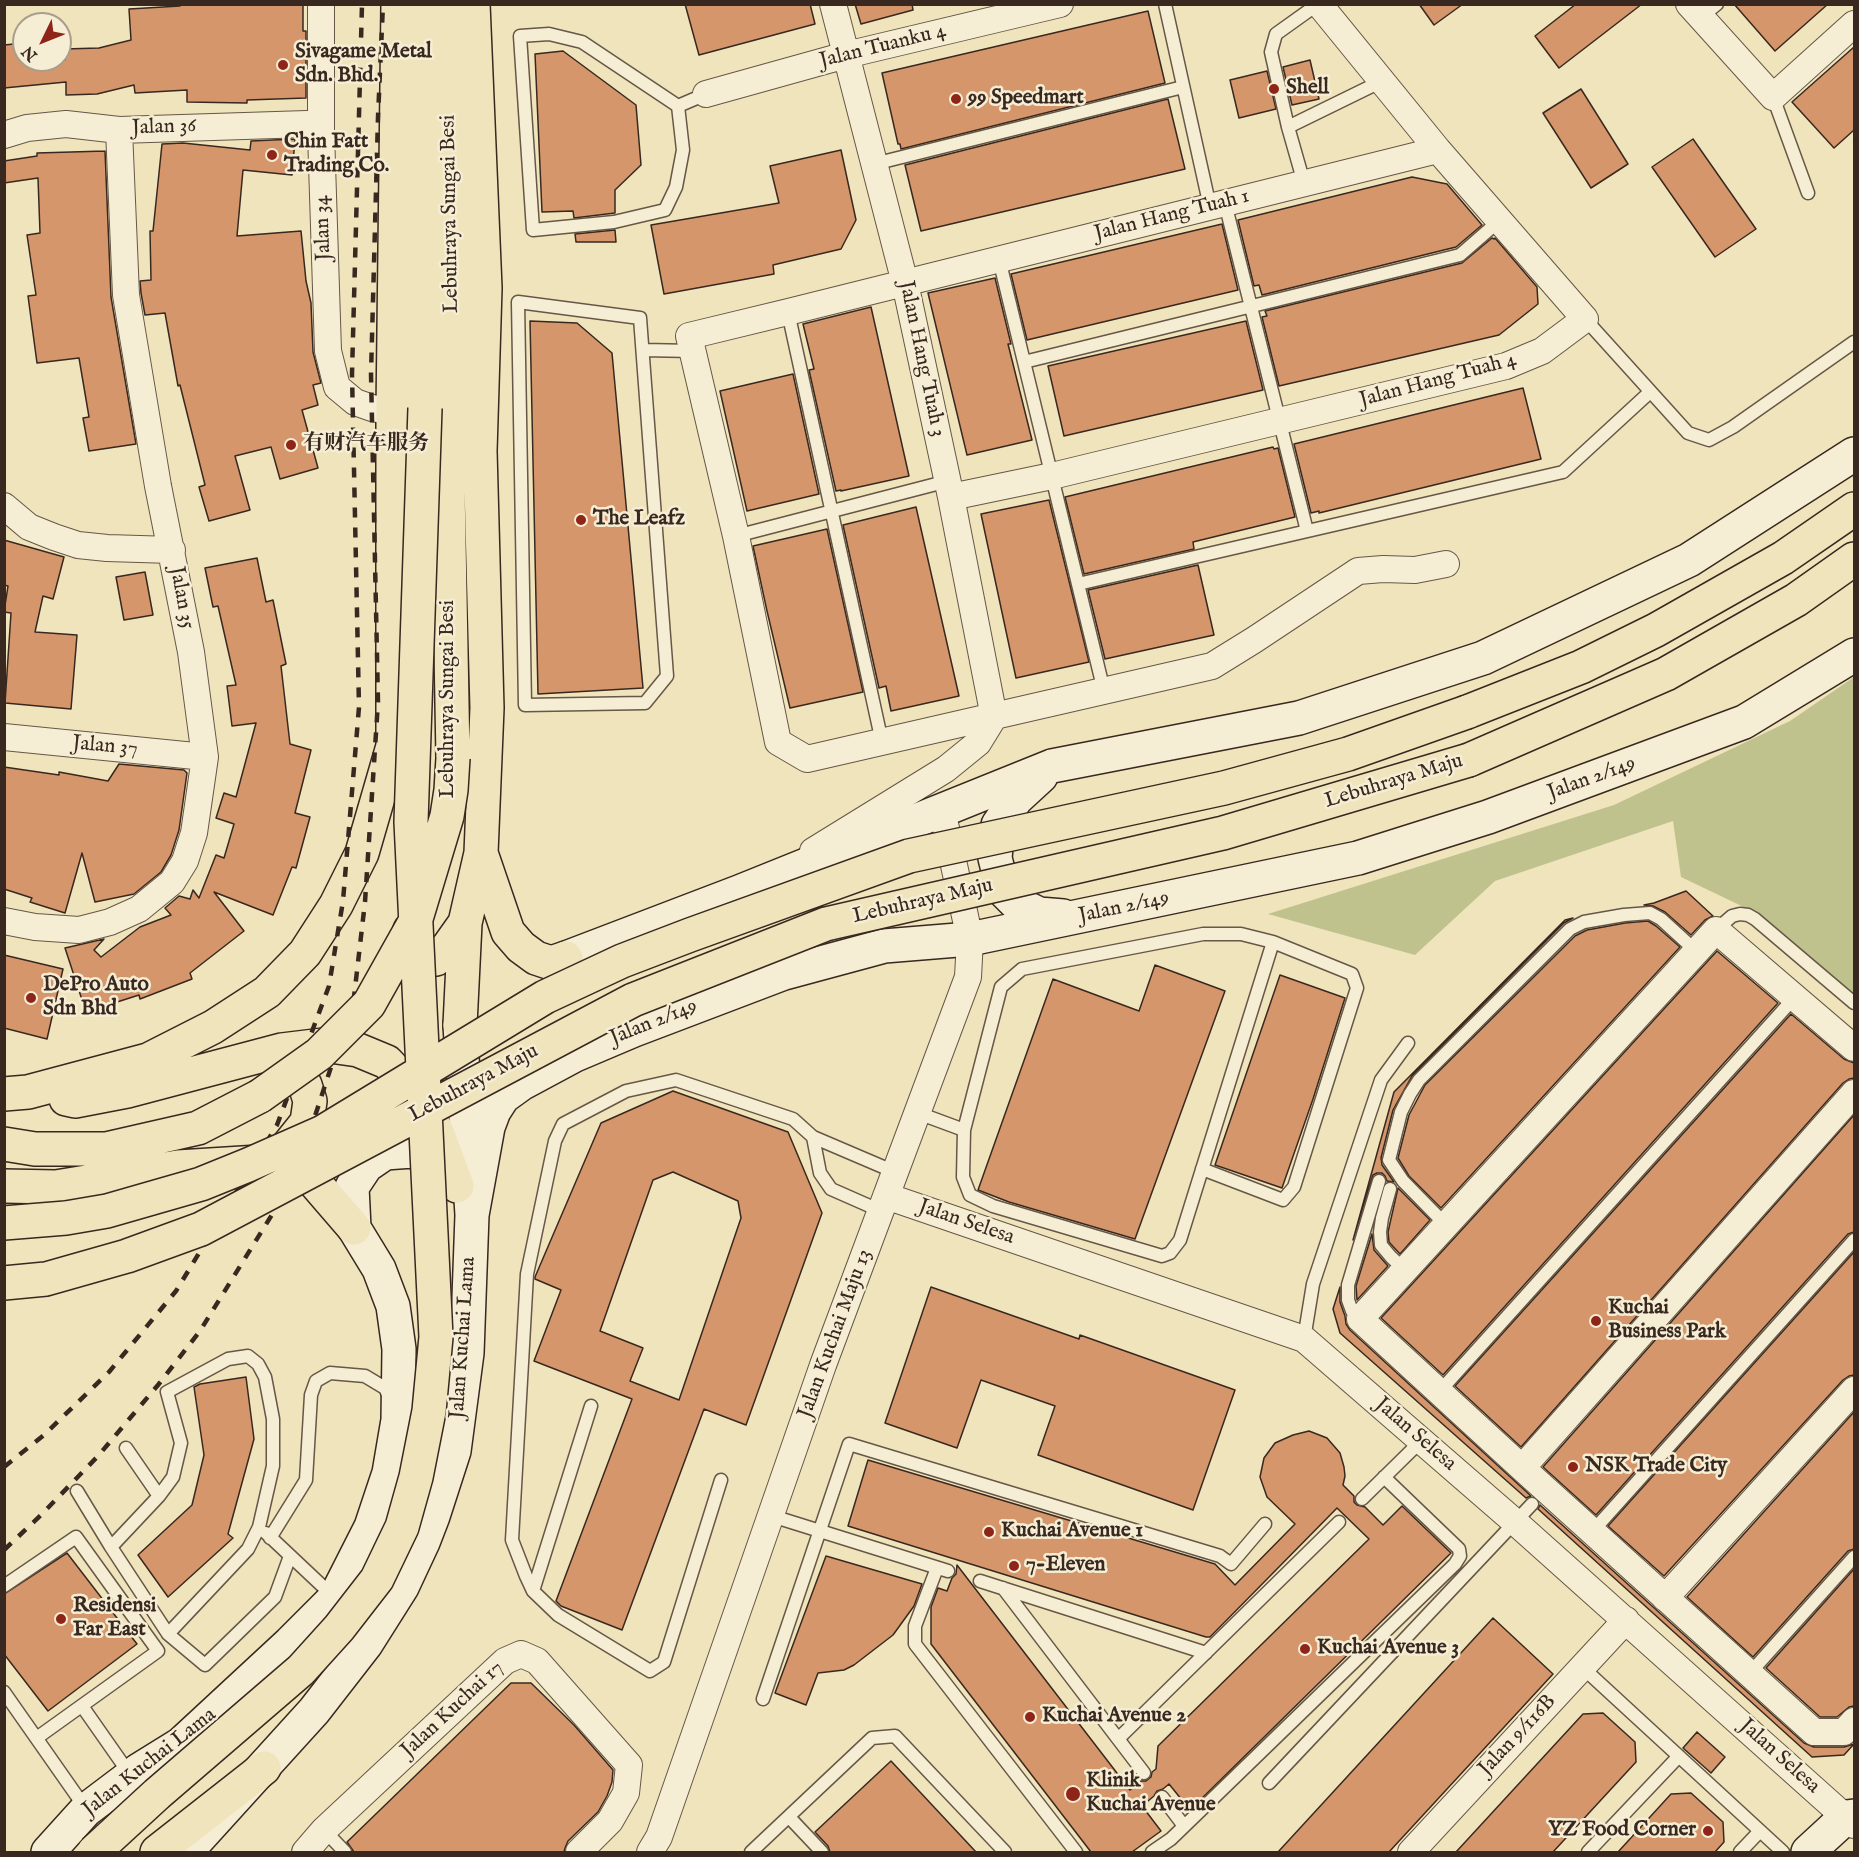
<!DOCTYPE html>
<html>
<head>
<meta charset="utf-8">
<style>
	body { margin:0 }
	#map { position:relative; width:1859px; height:1857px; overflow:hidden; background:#f0e4bd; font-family:"IM FELL English",serif }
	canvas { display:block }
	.frame { position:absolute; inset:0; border:6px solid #38281f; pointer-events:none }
	.north { position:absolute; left:12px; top:12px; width:60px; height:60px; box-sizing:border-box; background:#f5edd4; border:2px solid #a99e8c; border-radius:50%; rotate:227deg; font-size:16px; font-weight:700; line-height:24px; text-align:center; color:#38281f }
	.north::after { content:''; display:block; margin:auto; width:21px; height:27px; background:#8f2418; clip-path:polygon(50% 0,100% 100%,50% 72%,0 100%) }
</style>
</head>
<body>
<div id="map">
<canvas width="1859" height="1857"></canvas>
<div class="frame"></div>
<div class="north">N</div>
</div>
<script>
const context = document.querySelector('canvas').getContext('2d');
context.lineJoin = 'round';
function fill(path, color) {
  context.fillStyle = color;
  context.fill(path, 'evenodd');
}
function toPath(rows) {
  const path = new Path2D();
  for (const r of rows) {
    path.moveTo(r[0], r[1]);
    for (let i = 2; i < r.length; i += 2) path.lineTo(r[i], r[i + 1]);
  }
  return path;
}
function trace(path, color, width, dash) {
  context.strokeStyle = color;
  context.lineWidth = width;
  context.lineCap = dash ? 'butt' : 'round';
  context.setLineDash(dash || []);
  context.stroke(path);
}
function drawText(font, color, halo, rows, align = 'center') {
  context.font = font + ' "IM FELL English","Noto Serif SC",serif';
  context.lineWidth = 5;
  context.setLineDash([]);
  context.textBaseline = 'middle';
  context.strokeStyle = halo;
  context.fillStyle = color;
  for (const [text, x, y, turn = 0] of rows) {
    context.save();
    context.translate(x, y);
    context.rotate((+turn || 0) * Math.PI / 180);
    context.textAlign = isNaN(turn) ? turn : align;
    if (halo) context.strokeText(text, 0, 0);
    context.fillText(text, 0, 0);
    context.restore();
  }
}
fill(toPath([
	[1854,677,1854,997,1752,911,1681,877,1673,821,1495,881,1415,955,1268,914,1614,805,1790,721]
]), '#c0c28d');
const building = toPath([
	[178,4,303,4,303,31,306,31,306,98,247,100,247,103,187,102,187,90,135,93,134,85,97,94,66,95,66,82,4,88,4,45,24,43,24,60,65,60,64,49,99,48,131,40,129,9,180,6,178,4],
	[685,4,810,4,815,24,699,55,685,4],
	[855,4,912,4,913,10,861,24,855,4],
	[1419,4,1463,4,1434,25,1419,4],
	[1576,4,1642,4,1559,68,1535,36,1576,4],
	[1734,4,1828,4,1775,51,1734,4],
	[1148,11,1165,83,901,149,900,144,898,144,882,73,1148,11],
	[1854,47,1854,130,1834,148,1792,102,1854,47],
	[563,51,636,105,641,165,615,190,615,213,574,218,573,211,542,212,535,54,563,51],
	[1310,60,1319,99,1292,105,1283,67,1310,60],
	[1267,71,1276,109,1239,118,1230,80,1267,71],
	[1581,89,1628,164,1591,188,1543,113,1581,89],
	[1168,99,1185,169,921,231,905,165,1168,99],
	[295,139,292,175,243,170,237,236,301,231,306,281,311,303,313,352,321,383,313,385,318,405,302,410,318,468,280,479,271,447,235,456,250,510,209,521,199,487,205,485,180,385,178,386,165,313,145,315,141,293,140,281,151,280,150,231,153,231,162,144,183,143,250,150,251,141,295,139],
	[1693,139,1756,229,1715,257,1652,167,1693,139],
	[841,150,856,220,841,249,773,265,774,274,664,294,651,225,779,203,770,166,841,150],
	[105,151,111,297,136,444,89,451,83,418,89,417,79,358,37,363,28,296,36,295,27,235,40,233,38,178,4,183,4,161,37,156,37,153,105,151],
	[1412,177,1447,184,1482,225,1456,247,1262,295,1259,285,1254,286,1238,220,1412,177],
	[1222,224,1238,290,1027,340,1011,274,1222,224],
	[615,230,616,242,576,242,575,234,615,230],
	[1492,238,1494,239,1495,238,1537,287,1538,304,1499,335,1279,386,1262,317,1267,316,1265,311,1462,263,1492,238],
	[995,278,1011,344,1008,344,1032,440,967,455,928,293,995,278],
	[871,307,909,476,841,491,841,490,836,491,809,370,814,369,803,324,871,307],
	[530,321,577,323,612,353,643,688,538,694,530,321],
	[1246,321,1263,390,1064,436,1048,366,1246,321],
	[793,374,819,494,747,511,720,391,793,374],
	[1523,388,1541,459,1319,513,1319,511,1311,513,1294,444,1523,388],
	[1273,447,1274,449,1278,448,1295,517,1193,542,1194,549,1084,574,1065,497,1273,447],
	[1049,500,1089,662,1016,678,981,514,1049,500],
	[916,507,959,696,891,711,886,686,879,688,843,525,916,507],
	[827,529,863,692,790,708,767,611,753,546,827,529],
	[4,540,64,557,53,599,43,596,35,632,77,635,71,709,5,703,11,613,4,612,8,586,4,585,4,540],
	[257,558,266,602,273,600,286,664,281,666,290,744,311,750,295,813,310,817,296,868,292,867,273,915,214,892,244,931,190,973,192,979,140,999,139,995,86,1012,65,948,104,939,94,950,101,957,140,927,171,915,165,908,179,896,190,899,193,890,199,898,216,855,224,858,234,824,216,818,224,793,236,797,256,723,232,726,227,686,236,685,218,606,213,607,205,568,257,558],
	[1198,565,1214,635,1105,659,1088,590,1198,565],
	[145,572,153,615,124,620,116,577,145,572],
	[119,764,184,770,187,773,179,830,171,855,161,872,134,894,95,902,82,853,65,913,30,902,32,898,4,889,4,767,59,775,59,772,108,781,119,764],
	[1686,891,1713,916,1705,920,1691,935,1665,912,1653,906,1644,905,1654,903,1686,891],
	[1573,918,1564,923,1412,1076,1393,1110,1381,1158,1382,1165,1394,1182,1387,1181,1385,1176,1382,1173,1377,1173,1373,1175,1353,1240,1394,1092,1565,920,1573,918],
	[1648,921,1656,926,1680,947,1441,1208,1409,1176,1398,1158,1409,1115,1425,1085,1575,936,1587,930,1625,923,1648,921],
	[1717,951,1778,1003,1443,1375,1381,1318,1717,951],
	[4,955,63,969,47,1039,4,1028,4,955],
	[1155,965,1225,991,1135,1239,1009,1202,978,1190,1053,979,1139,1011,1155,965],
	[1280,975,1345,998,1313,1099,1282,1188,1215,1165,1280,975],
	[1791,1014,1844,1059,1854,1063,1854,1078,1849,1079,1843,1083,1521,1447,1455,1386,1791,1014],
	[673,1091,788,1132,822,1213,746,1425,704,1409,622,1630,561,1606,556,1601,632,1399,534,1361,561,1290,535,1279,535,1277,601,1123,673,1091],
	[673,1172,738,1201,741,1218,679,1400,630,1381,643,1348,600,1331,653,1180,673,1172],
	[1854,1115,1854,1232,1848,1234,1596,1515,1543,1467,1854,1115],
	[1398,1188,1430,1220,1400,1254,1389,1242,1388,1232,1398,1188],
	[1372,1234,1374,1250,1388,1266,1357,1300,1356,1286,1372,1234],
	[1854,1252,1854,1375,1849,1376,1843,1380,1664,1576,1608,1526,1854,1252],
	[931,1287,1079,1339,1080,1335,1235,1390,1193,1510,1038,1455,1055,1406,981,1380,957,1448,885,1423,931,1287],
	[1340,1287,1340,1302,1345,1316,1346,1324,1350,1330,1531,1496,1526,1498,1340,1333,1333,1309,1340,1287],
	[246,1377,254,1439,228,1534,233,1538,168,1597,138,1555,192,1505,204,1455,194,1387,200,1384,246,1377],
	[1854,1412,1854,1549,1848,1551,1753,1657,1687,1597,1854,1412],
	[1309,1431,1327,1438,1340,1453,1344,1467,1345,1476,1343,1485,1354,1496,1354,1502,1357,1505,1365,1507,1383,1525,1402,1506,1451,1553,1190,1810,1169,1784,1163,1789,1157,1791,1154,1796,1142,1806,1161,1831,1132,1852,1091,1852,931,1644,931,1607,938,1588,947,1591,952,1578,956,1574,957,1565,1130,1790,1141,1781,1146,1781,1151,1777,1152,1772,1156,1769,1158,1746,1369,1539,1337,1508,1210,1637,1206,1637,848,1526,868,1460,1215,1564,1235,1585,1295,1524,1267,1497,1260,1477,1264,1458,1275,1443,1293,1435,1309,1431],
	[1540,1505,1804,1743,1814,1747,1844,1747,1854,1744,1844,1755,1812,1757,1538,1509,1540,1505],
	[67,1553,137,1644,48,1711,4,1654,4,1594,67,1553],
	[826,1556,922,1584,914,1606,893,1635,854,1665,844,1670,818,1673,806,1705,775,1693,826,1556],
	[1854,1569,1854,1706,1849,1707,1837,1717,1820,1717,1766,1668,1854,1569],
	[1493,1618,1553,1674,1389,1852,1278,1852,1493,1618],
	[511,1683,531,1683,574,1725,613,1770,612,1782,607,1796,598,1812,568,1841,565,1848,564,1852,354,1852,347,1842,511,1683],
	[1603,1713,1635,1742,1636,1762,1553,1852,1456,1852,1583,1714,1603,1713],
	[1697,1732,1725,1757,1711,1773,1683,1748,1697,1732],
	[891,1761,976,1852,830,1852,828,1846,815,1832,891,1761],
	[1691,1793,1723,1822,1724,1842,1715,1852,1618,1852,1671,1794,1691,1793]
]);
fill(building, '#d5966b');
trace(building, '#38281f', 1.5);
const service = toPath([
	[1165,4,1210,207],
	[1318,4,1276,34,1271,52,1288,127,1382,81],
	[1701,17,1717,4],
	[549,34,582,42,678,106,683,150,676,187,665,210,614,222,533,230,520,36,549,34],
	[1773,97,1808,193],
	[678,106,706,94],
	[1288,127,1304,183],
	[874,164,1183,87],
	[1225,203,1307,531],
	[999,259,1104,691],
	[518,302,640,318,667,676,645,703,525,705,518,302],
	[788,312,882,742],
	[1585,319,1688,433,1709,440,1733,427,1854,342],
	[643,350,693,351],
	[1024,362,1460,255,1499,221],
	[736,536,948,481],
	[1078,584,1563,472,1650,392],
	[1716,930,1732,916,1740,914,1748,915,1755,919,1854,1003],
	[1203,934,1241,934,1273,942,1180,1240,1170,1253,1162,1256,993,1206,970,1195,963,1177,964,1130,1001,987,1022,969,1203,934],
	[918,1113,964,1130],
	[813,1137,895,1172],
	[1202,1169,1283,1200,1294,1187,1357,988,1352,974,1273,942],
	[1390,1189,1382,1218,1380,1232,1381,1245,1391,1257,1405,1270],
	[1446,1225,1403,1181,1389,1160,1401,1112,1410,1094,1419,1080,1570,929,1584,922,1624,915,1650,913,1661,919,1696,951],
	[1360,1319,1352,1311,1348,1300,1348,1285,1379,1181],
	[1304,1339,1313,1284,1381,1080,1408,1043],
	[1439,1392,1795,997],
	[126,1448,159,1496],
	[721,1480,664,1662,650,1671,558,1615,533,1591,526,1576,512,1540,527,1274,555,1141,563,1124,626,1091,676,1080,793,1119,813,1137,820,1173,831,1189,881,1211],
	[77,1491,111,1547,168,1634,248,1549,259,1527,273,1466,273,1419,265,1377,258,1364,248,1356,228,1359,167,1392,181,1443,173,1477,159,1496,111,1547],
	[1362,1499,1422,1440],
	[772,1516,948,1571],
	[1592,1532,1854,1240],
	[266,1533,334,1597],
	[270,1538,306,1480,311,1395,316,1381,330,1373,365,1376,385,1388,390,1399],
	[937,1568,915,1626,915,1644,1076,1852],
	[980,1581,1206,1653],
	[4,1586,76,1537,158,1651,38,1737],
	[1003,1588,1144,1773],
	[533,1591,591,1406],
	[168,1634,205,1665,275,1597,290,1556],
	[1582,1667,1783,1852],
	[1750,1673,1854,1557],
	[4,1692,86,1809],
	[763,1699,849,1444,1220,1556,1231,1564,1265,1524],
	[82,1706,131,1776],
	[1118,1739,1339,1522],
	[1269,1783,1532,1504],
	[1162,1797,1184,1826],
	[789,1817,822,1852],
	[324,1830,345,1852],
	[751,1852,872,1738,895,1736,1005,1852],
	[1152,1852,1171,1839,1455,1564,1460,1556,1459,1549,1384,1477],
	[1588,1852,1679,1756],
	[1740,1852,1760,1831]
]);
const minor = toPath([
	[321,4,321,133,328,351,337,387,355,402,372,408,393,412],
	[833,4,905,283,951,497,994,717],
	[1689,4,1773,97,1854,24],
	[706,94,846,55,1060,4],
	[4,135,27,128,66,124,119,130,307,124,321,133],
	[1438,150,788,312,689,336,736,536,778,742,807,759,1212,666,1254,640,1358,571,1383,569,1415,570,1446,564],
	[951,497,1052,476,1506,366,1542,351,1585,319,1438,150,1319,4],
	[4,506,29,527,54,537,78,545,107,548,172,550],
	[4,737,205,757],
	[813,851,946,769,978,743,994,717],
	[4,921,35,927,79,930,110,922,139,909,172,882,185,861,194,833,205,757,191,652,158,486,126,295,119,130],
	[1854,1048,1716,930,1360,1319,1522,1468,1814,1732,1844,1732,1854,1721],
	[886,1196,1304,1339,1515,1522,1854,1825],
	[1522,1468,1854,1093],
	[1665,1598,1854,1390],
	[305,1852,324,1830,505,1661,521,1654,537,1661,629,1765,626,1793,610,1821,579,1852],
	[650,1852,659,1837,823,1365,968,977,970,939,942,810],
	[1411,1852,1626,1620]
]);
const secondary = toPath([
	[1041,776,1016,799,998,825,995,858,1003,890,1016,903,1039,914,1063,916],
	[566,958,739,892,1052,766,1299,718,1483,658,1689,560,1854,454],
	[472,1215,488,1127,494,1111,503,1097,521,1084,575,1055,634,1030,784,973,884,946,970,939,1358,858,1488,817,1744,722,1854,655],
	[48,1852,86,1810,139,1770,181,1744,290,1643,335,1598,371,1527,389,1473,398,1420,399,1349,393,1306,379,1269,354,1228,352,1187,366,1166,385,1153,412,1151,434,1159,447,1175],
	[186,1852,314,1711,366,1644,402,1587,423,1542,433,1516,454,1451,467,1353,472,1215,460,1025],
	[1808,1852,1846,1817,1854,1816]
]);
const motorway = toPath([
	[421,4,425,408],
	[450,4,450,113,455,271,448,487,453,758],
	[1467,712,1581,667,1656,630,1783,558,1854,509],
	[1469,760,1666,674,1796,600,1854,559],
	[481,853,508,932,521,947,536,958,551,963,566,958],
	[410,930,416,949,424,961,436,959,448,947,465,923],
	[460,1025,465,923,481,853,487,708,480,451,485,288,473,4],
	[4,1094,28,1092,148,1060,213,1027,267,992,305,953,336,905,362,853,393,746,393,412,398,4],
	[66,1099,75,1101,127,1091,282,1050,323,1045,358,1050,387,1062,420,1097,437,1132,457,1186],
	[4,1144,35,1149,106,1149,198,1128,260,1096],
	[279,1157,307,1122,310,1101,305,1085,282,1050],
	[4,1186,56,1187,178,1167,275,1161,304,1170,354,1228],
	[157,1852,264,1768]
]);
trace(service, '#665746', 15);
trace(minor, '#665746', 28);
trace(secondary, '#38281f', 36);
trace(motorway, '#38281f', 36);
trace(service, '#f5edd4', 12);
trace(minor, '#f5edd4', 26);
trace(secondary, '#f5edd4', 33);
trace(motorway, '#f0e4bd', 33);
trace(toPath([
	[4,1467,44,1435,109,1372,176,1291,277,1125,329,986,343,901,359,707,352,374,362,4],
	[4,1550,41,1515,98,1456,158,1385,200,1331,286,1192,316,1113,354,997,365,902,378,702,371,374,378,117,383,4]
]), '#38281f', 4.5, [10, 10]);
const motorwayBridge = toPath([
	[260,1096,319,1054,369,1004,415,922,447,816,451,790,453,758],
	[4,1223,66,1218,107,1211,201,1184,248,1165,323,1132,545,997,622,961,690,935,909,856,1224,788,1348,754,1467,712],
	[4,1283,46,1279,127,1256,201,1229,633,1000,826,924,1223,833,1469,760],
	[94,1852,157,1794,301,1670,339,1628,377,1579,402,1527,416,1477,429,1411,436,1337,411,822,425,408]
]);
trace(motorwayBridge, '#38281f', 36, []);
trace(motorwayBridge, '#f0e4bd', 33);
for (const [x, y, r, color] of [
	[283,65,6,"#8f2418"],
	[1274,89,6,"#8f2418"],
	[956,99,6,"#8f2418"],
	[272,155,6,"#8f2418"],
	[291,445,6,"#8f2418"],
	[581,520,6,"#8f2418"],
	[31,998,6,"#8f2418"],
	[1596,1321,6,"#8f2418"],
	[1573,1467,6,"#8f2418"],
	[989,1532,6,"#8f2418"],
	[1014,1566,6,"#8f2418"],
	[61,1619,6,"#8f2418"],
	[1305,1649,6,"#8f2418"],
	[1030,1717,6,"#8f2418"],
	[1073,1794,8,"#8f2418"],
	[1708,1831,6,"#8f2418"]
]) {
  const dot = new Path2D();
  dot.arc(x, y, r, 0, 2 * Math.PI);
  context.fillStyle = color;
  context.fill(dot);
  trace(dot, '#f5edd4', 2);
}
drawText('21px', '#38281f', '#f5edd4', [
	["Jalan Tuanku 4",883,47,-14],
	["Jalan 36",164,128,-2],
	["Lebuhraya Sungai Besi",451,214,-91],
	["Jalan Hang Tuah 1",1172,216,-14],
	["Jalan 34",324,228,-92],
	["Jalan Hang Tuah 3",921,359,78],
	["Jalan Hang Tuah 4",1438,381,-15],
	["Jalan 35",181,598,79],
	["Lebuhraya Sungai Besi",449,699,-90],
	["Jalan 37",105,747,5],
	["Jalan 2/149",1592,779,-20],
	["Lebuhraya Maju",1394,782,-17],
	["Lebuhraya Maju",923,902,-13],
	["Jalan 2/149",1124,908,-12],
	["Jalan 2/149",654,1023,-22],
	["Lebuhraya Maju",474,1084,-28],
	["Jalan Selesa",966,1223,19],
	["Jalan Kuchai Maju 13",836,1334,-70],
	["Jalan Kuchai Lama",464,1338,-86],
	["Jalan Selesa",1415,1435,41],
	["Jalan Kuchai 17",453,1710,-43],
	["Jalan 9/116B",1518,1736,-47],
	["Jalan Selesa",1779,1757,42],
	["Jalan Kuchai Lama",150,1763,-38]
]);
drawText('bold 21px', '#38281f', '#f5edd4', [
	["Sivagame Metal",295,53],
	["Sdn. Bhd.",295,77],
	["Shell",1286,89],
	["99 Speedmart",968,99],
	["Chin Fatt",284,143],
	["Trading Co.",284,167],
	["有财汽车服务",303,445],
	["The Leafz",593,520],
	["DePro Auto",43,986],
	["Sdn Bhd",43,1010],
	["Kuchai",1608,1309],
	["Business Park",1608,1333],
	["NSK Trade City",1585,1467],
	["Kuchai Avenue 1",1001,1532],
	["7-Eleven",1026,1566],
	["Residensi",73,1607],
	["Far East",73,1631],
	["Kuchai Avenue 3",1317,1649],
	["Kuchai Avenue 2",1042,1717],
	["Klinik",1086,1782],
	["Kuchai Avenue",1086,1806],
	["YZ Food Corner",1696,1831,"right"]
], 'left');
</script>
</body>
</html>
